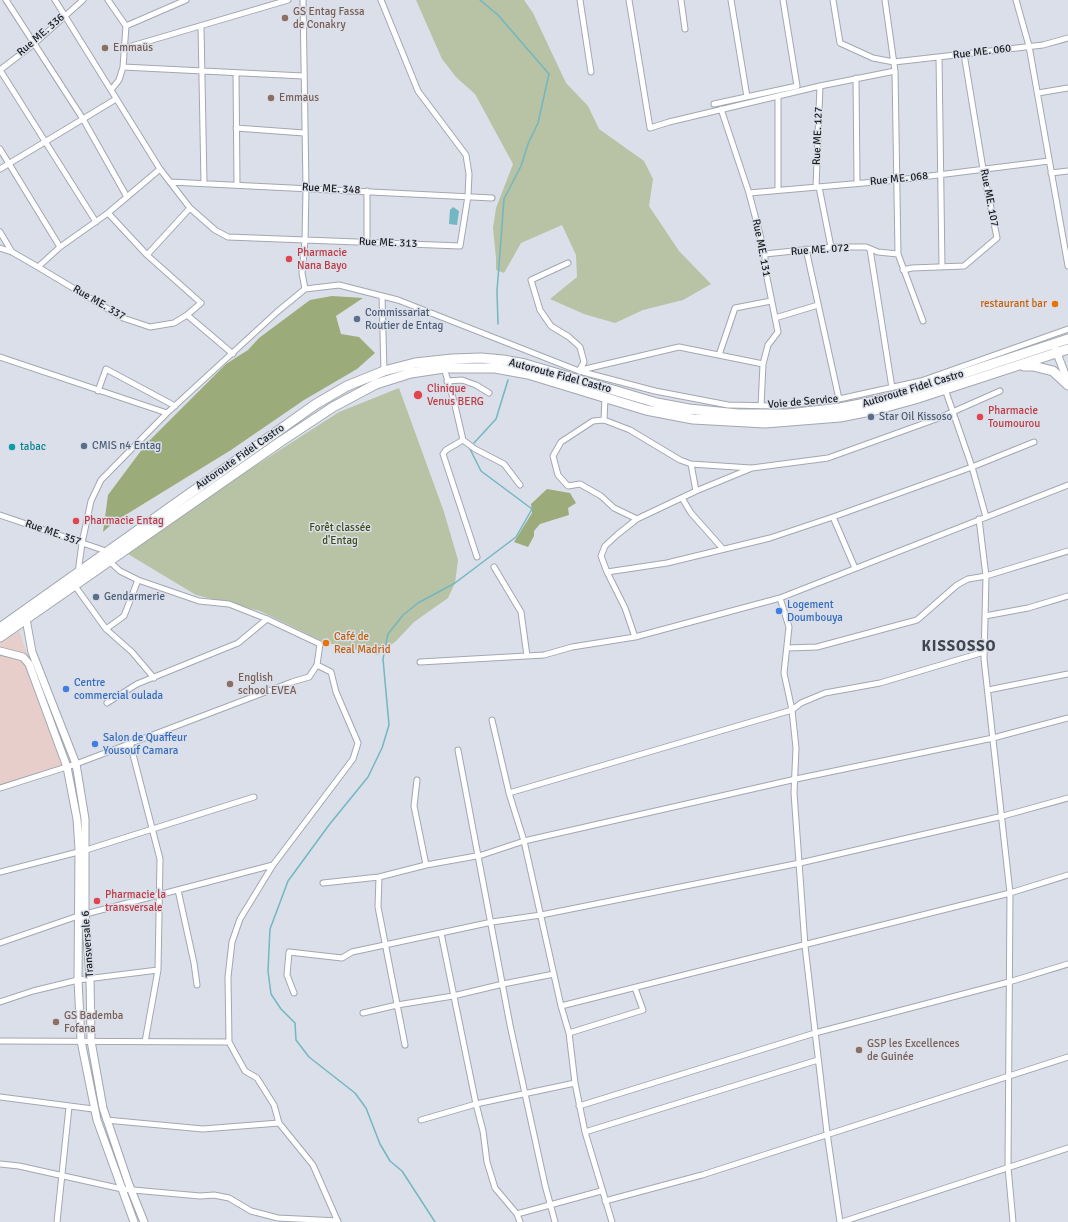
<!DOCTYPE html>
<html>
<head>
<meta charset="utf-8">
<style>
	body { margin:0 }
	canvas { display:block; background:#dadfea }
</style>
</head>
<body>
<canvas width="1068" height="1222"></canvas>
<script>
const context = document.querySelector('canvas').getContext('2d');
context.lineJoin = 'round';
function fill(path, color) {
  context.fillStyle = color;
  context.fill(path, 'evenodd');
}
function toPath(rows) {
  const path = new Path2D();
  for (const r of rows) {
    path.moveTo(r[0], r[1]);
    for (let i = 2; i < r.length; i += 2) path.lineTo(r[i], r[i + 1]);
  }
  return path;
}
function trace(path, color, width, dash) {
  context.strokeStyle = color;
  context.lineWidth = width;
  context.lineCap = dash ? 'butt' : 'round';
  context.setLineDash(dash || []);
  context.stroke(path);
}
function drawText(font, color, halo, rows, align = 'center') {
  context.font = font + ' Signika,sans-serif';
  context.lineWidth = 3;
  context.setLineDash([]);
  context.textBaseline = 'middle';
  context.strokeStyle = halo;
  context.fillStyle = color;
  for (const [text, x, y, turn = 0] of rows) {
    context.save();
    context.translate(x, y);
    context.rotate((+turn || 0) * Math.PI / 180);
    context.textAlign = isNaN(turn) ? turn : align;
    if (halo) context.strokeText(text, 0, 0);
    context.fillText(text, 0, 0);
    context.restore();
  }
}
fill(toPath([
	[19,631,67,765,0,785,0,643]
]), '#e8cecb');
fill(toPath([
	[416,0,524,0,533,13,566,83,588,106,599,129,644,161,653,179,649,206,679,251,711,284,683,300,643,310,615,323,584,314,550,299,577,277,576,255,562,225,521,243,504,273,496,270,496,258,493,228,496,208,513,164,475,94,456,77,442,59],
	[399,388,444,512,458,560,455,583,448,598,414,622,396,641,378,655,324,642,260,611,196,595,123,551,339,412]
]), '#b8c2a4');
fill(toPath([
	[332,296,363,298,336,316,341,334,359,337,375,353,357,369,304,400,231,450,114,522,103,532,108,495,146,444,226,364,248,350,259,338,310,300],
	[547,489,570,493,576,503,568,508,569,515,540,524,534,531,534,536,528,547,514,542,532,513,531,504]
]), '#9cab7a');
fill(toPath([
	[453,207,459,211,457,225,449,224,450,210]
]), '#72b7c1');
trace(toPath([
	[480,0,498,15,549,74,538,123,528,144,521,166,504,199,497,291,498,324],
	[474,443,496,419,508,380],
	[435,1222,402,1171,390,1161,380,1144,366,1108,355,1093,309,1057,296,1040,295,1023,281,1009,271,994,268,971,269,949,270,929,288,881,329,825,368,777,382,748,389,725,383,659,388,634,403,615,418,603,455,583,516,537,532,509,481,471,470,449]
]), '#72b7c1', 1.5);
const street = toPath([
	[6,0,83,119,127,197],
	[55,0,160,169,190,208,215,230,228,237,460,246,468,196,469,174,466,155,418,91,381,0],
	[108,0,126,26,123,67,119,80,111,90],
	[303,0,306,188,305,241,302,273,305,289],
	[580,0,591,72],
	[629,0,650,128,669,122,820,86,895,71],
	[681,0,685,29],
	[731,0,747,97],
	[833,0,840,43,873,58,894,62,1043,45,1068,38],
	[885,0,895,71,898,254,923,321],
	[1016,0,1029,46,1068,266],
	[126,26,186,0],
	[201,26,204,183],
	[125,48,288,0],
	[939,57,942,267],
	[123,67,303,76],
	[0,70,96,222],
	[0,70,34,44,83,0],
	[236,73,237,185],
	[856,78,857,183],
	[1038,93,1068,88],
	[714,104,797,86,783,0],
	[721,109,749,193,765,254,765,268,778,332,768,345,763,364],
	[236,128,304,133],
	[0,149,60,247],
	[0,169,116,99],
	[1051,173,1068,171],
	[170,182,492,198],
	[816,187,820,86],
	[819,187,831,247],
	[778,190,778,97],
	[367,191,367,243],
	[749,193,898,180,1049,161],
	[0,232,12,252],
	[0,248,12,252,38,267,123,318,150,327,174,323,187,315,201,303,147,255,108,213],
	[806,249,839,399],
	[870,249,892,388],
	[765,254,831,247,866,247,878,252,898,254],
	[147,255,190,208],
	[568,263,531,280,540,310,551,326,569,337,580,347,584,362,579,371],
	[38,267,60,247,108,213,160,169],
	[903,270,912,268,964,266,997,238,983,169,964,54],
	[382,296,384,371],
	[187,315,233,354],
	[775,318,818,305],
	[719,355,735,308,771,301],
	[0,357,167,413],
	[444,368,454,401,463,440,446,450,443,454,477,557],
	[581,370,679,347,763,364,761,406],
	[447,381,462,380,476,385,489,393],
	[945,389,972,467,986,517],
	[98,391,106,369,175,406],
	[604,420,605,398],
	[463,440,475,449,504,464,520,485],
	[691,464,696,491],
	[682,498,691,513,723,549],
	[0,515,106,551],
	[833,517,855,568],
	[637,519,614,508,601,496,580,484,568,486,558,475,553,456,561,442,593,421,604,420,630,430,680,460,691,464,751,468],
	[979,519,986,576,984,659,1010,893,1008,1167,1013,1222],
	[494,567,521,612,527,656],
	[607,572,667,563,770,538,833,517,972,467,1034,442],
	[78,573,82,543,91,501,101,480,167,413,277,312,305,289,339,285,398,300,579,371,655,391,728,405,778,406,839,399,921,381,1068,329],
	[75,586,106,629,132,652,154,678],
	[780,598,789,627,784,673,792,710,796,748,794,793,805,946,827,1133,840,1222],
	[985,616,1028,608,1068,596],
	[106,629,124,616,138,580],
	[635,637,625,608,607,572,601,556,605,546,618,534,637,519,696,491,752,468,828,458,939,418,1000,391],
	[787,648,817,647,917,620,957,585,968,579,986,576,1068,551],
	[420,662,544,655,572,647,635,637,780,598,1068,485],
	[988,690,1068,674],
	[107,703,137,684,238,643,267,619],
	[492,720,509,793,524,841,561,1006,569,1033,575,1083,585,1132,612,1222],
	[130,743,160,859,158,970,145,1042],
	[458,750,510,1025,545,1185,555,1222],
	[417,780,414,806,426,865],
	[0,788,76,764,292,682,309,677,317,665,320,644,267,619,229,604,199,601,138,580,120,571,109,561],
	[509,793,792,710,801,703,825,693,880,683,984,652],
	[273,865,240,919,232,942,228,977,229,1042,245,1071,257,1078,274,1105,279,1123,313,1165,338,1222],
	[0,872,86,850,254,797],
	[379,877,378,907,405,1045],
	[323,883,379,877,426,865,482,855,524,841,796,779,993,738,1068,718],
	[178,890,194,963,197,985],
	[441,933,476,1104,483,1131,487,1162,495,1188,517,1214,520,1222],
	[0,943,78,916,273,865,353,759,358,743,336,692,331,672,317,665],
	[294,993,287,975,289,952,342,958,352,952,492,922,541,915,800,863,1003,816,1068,798],
	[0,1002,33,991,78,980,158,970],
	[561,1006,1010,893,1068,875],
	[363,1013,397,1005,453,996,503,984,554,974],
	[569,1033,643,1010,635,988],
	[0,1041,229,1042],
	[0,1097,93,1109],
	[579,1106,815,1033,1009,982,1068,964],
	[106,1120,203,1129,279,1123],
	[421,1120,476,1104,575,1083],
	[585,1132,818,1060],
	[0,1164,19,1166,122,1189,200,1196,214,1195,229,1198,251,1211,278,1218,338,1221],
	[605,1201,702,1175,1068,1057],
	[517,1214,601,1191],
	[57,1222,69,1107],
	[842,1222,1068,1148]
]);
const secondary = toPath([
	[1055,348,1068,382],
	[26,619,32,652,76,764,85,819,85,911,90,978,91,1041,103,1108,128,1182,144,1222],
	[0,651,23,657,29,664,67,767,77,819,79,849,78,980,81,1041,97,1120,134,1222]
]);
const highway = toPath([
	[1024,366,1033,366,1053,371,1068,385],
	[0,628,316,404,347,386,384,371,415,363,452,359,481,358,503,360,525,364,657,403,689,409,738,414,788,414,840,408,886,399,1068,339],
	[0,637,280,442,333,407,376,384,411,373,444,368,495,368,528,374,646,410,693,419,765,423,840,417,875,410,915,399,1068,349]
]);
trace(street, '#a2a7b1', 7);
trace(secondary, '#a2a7b1', 9);
trace(highway, '#a2a7b1', 11);
trace(street, '#fff', 5);
trace(secondary, '#fff', 7);
trace(highway, '#fff', 9);
for (const [x, y, r, color] of [
	[285,18,4,"#8d6e63"],
	[105,48,4,"#8d6e63"],
	[271,98,4,"#8d6e63"],
	[289,259,4,"#e0444e"],
	[1055,304,4,"#e8710a"],
	[357,319,4,"#5c6f8a"],
	[418,395,5,"#e0444e"],
	[871,417,4,"#5c6f8a"],
	[980,417,4,"#e0444e"],
	[84,446,4,"#5c6f8a"],
	[12,447,4,"#0f9aa8"],
	[76,521,4,"#e0444e"],
	[96,597,4,"#5c6f8a"],
	[779,611,4,"#3f7fe0"],
	[326,643,4,"#e8710a"],
	[230,684,4,"#8d6e63"],
	[66,689,4,"#3f7fe0"],
	[95,744,4,"#3f7fe0"],
	[97,901,4,"#e0444e"],
	[56,1022,4,"#8d6e63"],
	[859,1050,4,"#8d6e63"]
]) {
  const dot = new Path2D();
  dot.arc(x, y, r, 0, 2 * Math.PI);
  context.fillStyle = color;
  context.fill(dot);
  trace(dot, '#dadfea', 1.5);
}
drawText('11px', '#785e54', '#dadfea', [
	["GS Entag Fassa",293,12],
	["de Conakry",293,25],
	["Emmaüs",113,48],
	["Emmaus",279,98],
	["English",238,678],
	["school EVEA",238,691],
	["GS Bademba",64,1016],
	["Fofana",64,1029],
	["GSP les Excellences",867,1044],
	["de Guinée",867,1057]
], 'left');
drawText('11px', '#1b1d21', '#dadfea', [
	["Rue ME. 336",41,35,-41],
	["Rue ME. 060",982,52,-7],
	["Rue ME. 127",818,136,-88],
	["Rue ME. 068",899,179,-6],
	["Rue ME. 348",331,189,3],
	["Rue ME. 107",989,198,79],
	["Rue ME. 313",388,243,2],
	["Rue ME. 131",761,248,79],
	["Rue ME. 072",820,250,-4],
	["Rue ME. 337",99,303,30],
	["Autoroute Fidel Castro",560,376,15],
	["Autoroute Fidel Castro",913,389,-17],
	["Voie de Service",803,402,-5],
	["Autoroute Fidel Castro",240,457,-35],
	["Rue ME. 357",53,533,19],
	["Transversale 6",88,944,-94]
]);
drawText('11px', '#be3a42', '#dadfea', [
	["Pharmacie",297,253],
	["Nana Bayo",297,266],
	["Clinique",427,389],
	["Venus BERG",427,402],
	["Pharmacie",988,411],
	["Toumourou",988,424],
	["Pharmacie Entag",84,521],
	["Pharmacie la",105,895],
	["transversale",105,908]
], 'left');
drawText('11px', '#c56008', '#dadfea', [
	["restaurant bar",1047,304],
	["Café de",334,637,"left"],
	["Real Madrid",334,650,"left"]
], 'right');
drawText('11px', '#4e5e75', '#dadfea', [
	["Commissariat",365,313],
	["Routier de Entag",365,326],
	["Star Oil Kissoso",879,417],
	["CMIS n4 Entag",92,446],
	["Gendarmerie",104,597]
], 'left');
drawText('11px', '#0d838f', '#dadfea', [
	["tabac",20,447]
], 'left');
drawText('11px', '#3d4b14', '#dadfea', [
	["Forêt classée",340,528],
	["d'Entag",340,541]
]);
drawText('11px', '#366cbe', '#dadfea', [
	["Logement",787,605],
	["Doumbouya",787,618],
	["Centre",74,683],
	["commercial oulada",74,696],
	["Salon de Quaffeur",103,738],
	["Yousouf Camara",103,751]
], 'left');
context.letterSpacing = '1px';
drawText('bold 15px', '#41454e', '#dadfea', [
	["KISSOSSO",959,647]
]);
context.letterSpacing = '0px';
</script>
</body>
</html>
